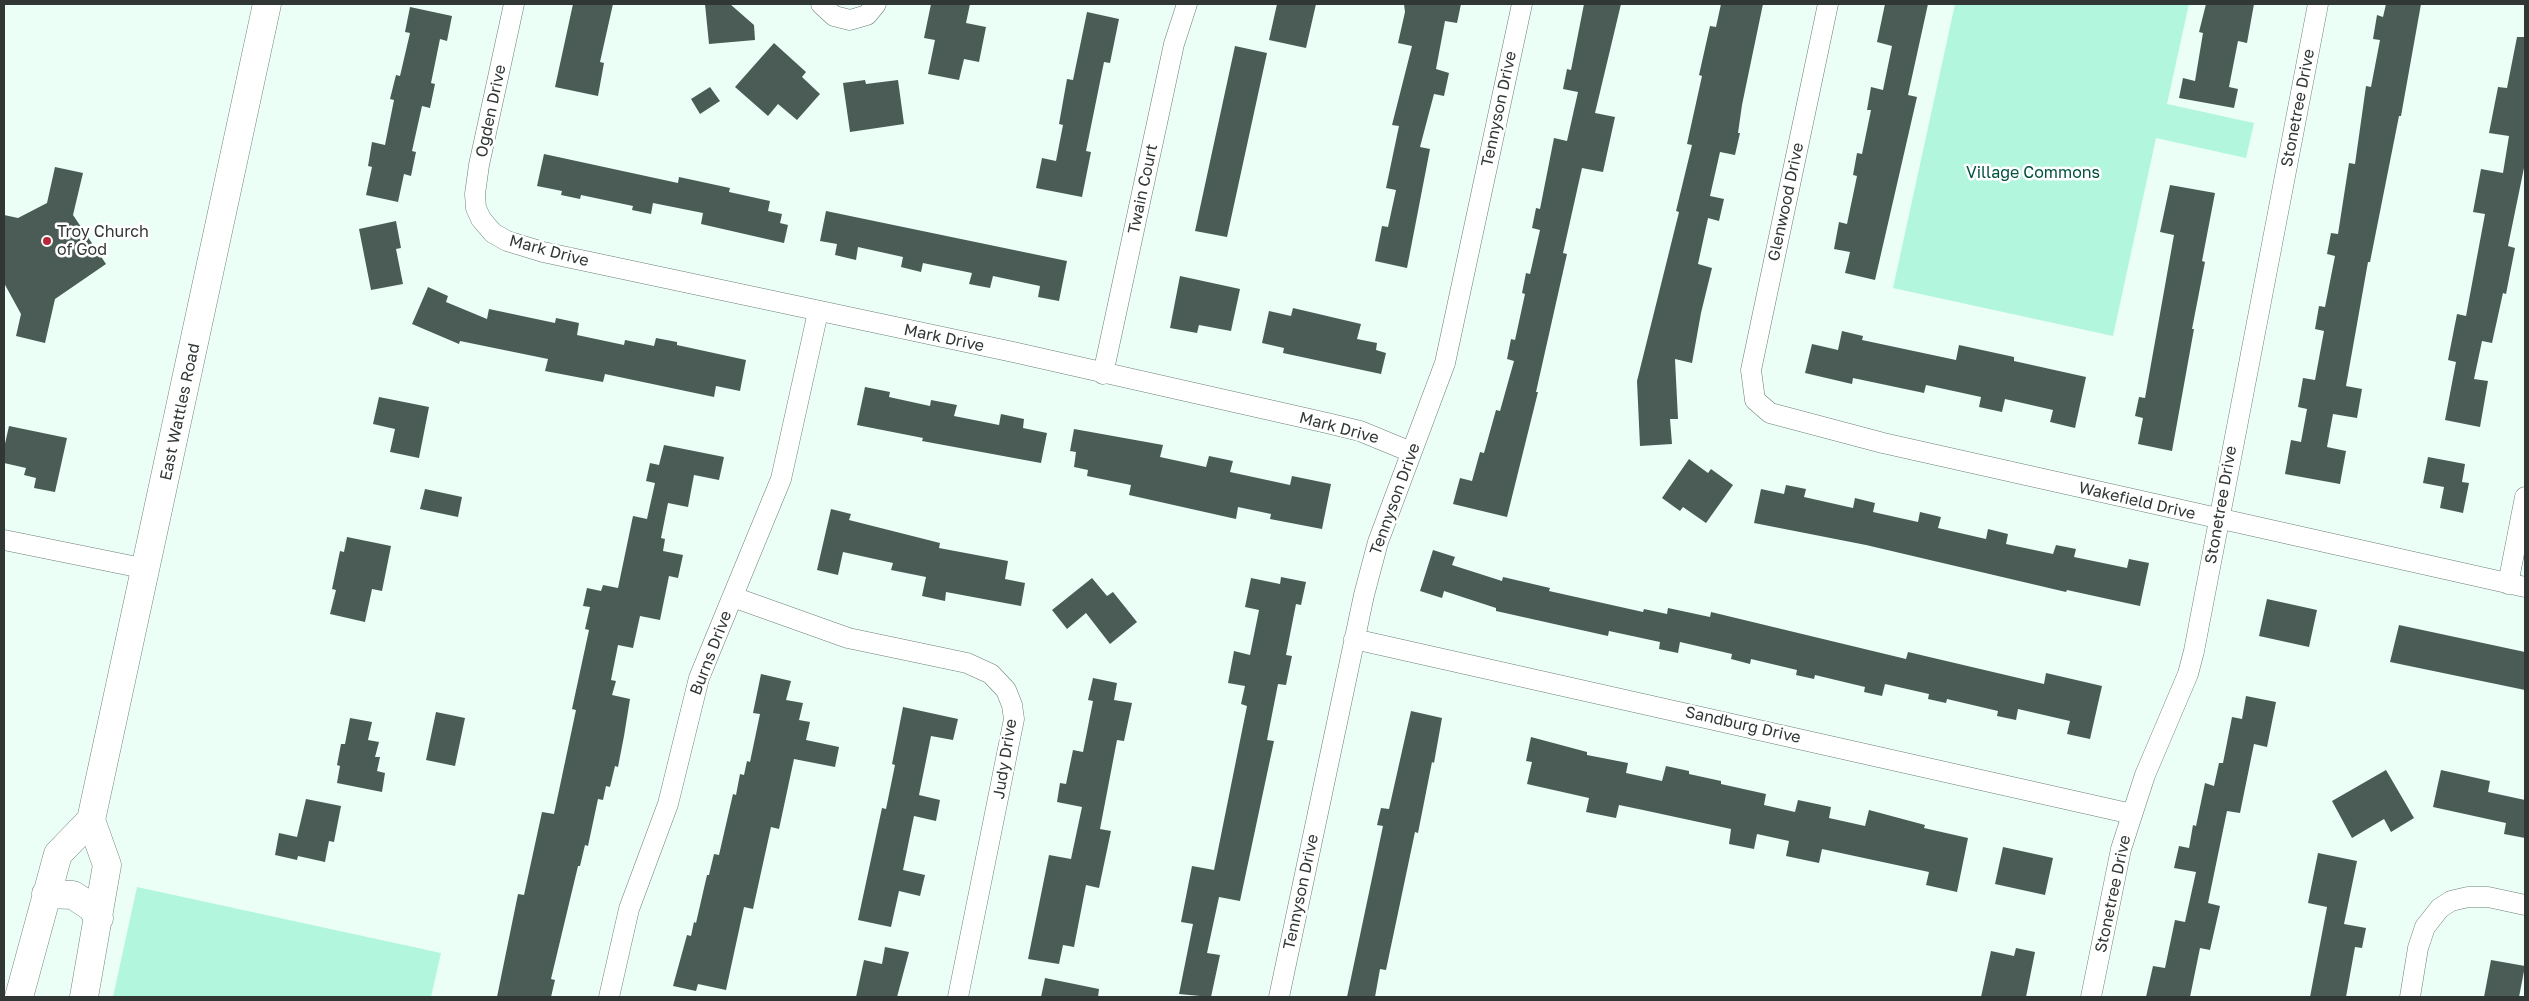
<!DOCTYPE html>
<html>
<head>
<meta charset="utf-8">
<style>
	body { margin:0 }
	#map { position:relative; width:2529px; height:1001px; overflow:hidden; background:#ebfff7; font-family:"Golos Text",sans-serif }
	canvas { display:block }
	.frame { position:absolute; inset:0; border:5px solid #303734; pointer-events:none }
</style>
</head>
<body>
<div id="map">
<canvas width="2529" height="1001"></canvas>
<div class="frame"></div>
</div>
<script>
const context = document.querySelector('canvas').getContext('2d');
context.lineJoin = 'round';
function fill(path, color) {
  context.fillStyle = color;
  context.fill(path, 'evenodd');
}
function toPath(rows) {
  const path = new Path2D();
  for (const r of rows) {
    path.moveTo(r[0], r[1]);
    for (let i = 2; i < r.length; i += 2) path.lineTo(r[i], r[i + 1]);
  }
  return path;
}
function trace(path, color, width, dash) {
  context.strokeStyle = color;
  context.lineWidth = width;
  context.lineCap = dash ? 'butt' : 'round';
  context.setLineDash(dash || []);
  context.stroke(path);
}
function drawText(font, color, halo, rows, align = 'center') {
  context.font = font + ' "Golos Text",sans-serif';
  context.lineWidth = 5;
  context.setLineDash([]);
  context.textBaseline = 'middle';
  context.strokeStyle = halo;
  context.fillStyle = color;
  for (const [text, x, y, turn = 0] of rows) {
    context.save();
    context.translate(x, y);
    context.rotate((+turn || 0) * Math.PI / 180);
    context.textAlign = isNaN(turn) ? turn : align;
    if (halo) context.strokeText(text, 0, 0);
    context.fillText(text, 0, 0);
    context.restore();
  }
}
fill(toPath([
	[1955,4,2189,4,2167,104,2254,123,2246,158,2156,138,2113,336,1893,288],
	[137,887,441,953,431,997,113,997]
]), '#b2f6dd');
fill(toPath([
	[573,4,613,4,600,62,604,63,598,96,555,87],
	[705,4,730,4,754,25,755,40,709,44],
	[931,4,970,4,966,23,986,27,979,62,964,59,959,80,928,74,935,40,924,38],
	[1277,4,1316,4,1306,48,1269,40],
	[1404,4,1461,4,1457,23,1445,21,1436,69,1449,73,1444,96,1434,94,1420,147,1430,149,1407,268,1375,261,1382,226,1388,227,1396,190,1386,188,1399,126,1392,125,1412,46,1398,43,1405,12],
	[1584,4,1621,4,1595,113,1615,117,1603,172,1582,168,1563,253,1567,254,1536,392,1538,392,1507,517,1453,504,1460,478,1472,481,1480,452,1484,453,1496,410,1500,411,1514,361,1507,359,1511,339,1515,340,1525,294,1522,293,1526,273,1530,274,1540,230,1532,228,1536,208,1540,209,1554,138,1567,141,1578,92,1563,89,1567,69,1571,70],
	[1721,4,1763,4,1742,105,1738,133,1740,133,1735,155,1720,152,1710,196,1724,199,1719,221,1708,218,1698,264,1712,268,1701,313,1692,363,1675,359,1678,419,1670,419,1672,444,1640,446,1637,381,1679,212,1676,211,1692,145,1687,144,1702,76,1699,75,1710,26,1716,27],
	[1885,4,1928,4,1908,95,1917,97,1875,280,1845,273,1850,252,1834,249,1839,222,1847,224,1857,176,1853,175,1857,153,1862,154,1871,110,1867,110,1871,87,1883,90,1892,46,1877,42],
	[2206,4,2254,4,2247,43,2238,41,2229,87,2238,89,2234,108,2179,98,2183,78,2195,81,2203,33,2199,32],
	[2386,4,2421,4,2401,116,2399,116,2370,262,2368,262,2346,386,2362,389,2357,418,2333,414,2327,447,2346,451,2340,484,2285,474,2291,440,2301,442,2307,409,2298,407,2303,378,2315,380,2324,331,2315,329,2319,306,2325,307,2335,256,2327,254,2331,233,2338,234,2349,163,2355,164,2366,86,2371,87,2380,40,2373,39,2377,15,2383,17],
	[410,7,452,16,447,41,440,39,431,83,435,84,430,108,422,106,412,151,416,152,411,176,404,174,398,202,366,195,372,167,368,166,372,142,385,145,394,100,390,99,396,75,400,76,410,33,405,32],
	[1087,12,1119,19,1110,63,1104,62,1086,151,1091,152,1082,197,1036,188,1042,158,1056,161,1063,125,1059,124,1067,79,1073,80],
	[2517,37,2525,37,2525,163,2508,246,2515,248,2506,294,2503,293,2492,343,2482,341,2474,379,2488,381,2480,427,2445,420,2456,362,2448,360,2457,314,2466,316,2485,214,2473,212,2481,169,2503,173,2509,136,2489,133,2498,87,2507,88],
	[774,43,806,72,802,77,820,94,797,120,778,104,768,116,735,87],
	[1235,46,1267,53,1227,237,1195,231],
	[865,80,866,84,898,80,904,124,850,132,843,83],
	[710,87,720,101,700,114,691,99],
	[544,154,678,183,679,177,730,188,729,192,770,201,768,211,782,214,780,223,788,225,784,243,701,224,703,213,653,203,651,214,632,210,633,206,581,195,580,199,561,195,562,191,537,186],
	[55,167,83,173,73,215,106,264,55,299,45,343,16,336,21,314,4,283,4,215,18,218,47,203],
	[2170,185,2215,193,2202,261,2205,262,2192,329,2194,329,2172,451,2138,444,2143,418,2135,416,2139,397,2145,398,2174,235,2160,232],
	[826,211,1067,261,1059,301,1038,297,1040,286,993,276,990,288,969,284,972,273,923,263,921,272,901,267,903,257,858,247,856,260,835,255,837,244,820,241],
	[396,221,401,248,396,249,403,284,371,290,359,229],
	[1180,276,1240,289,1231,331,1199,325,1197,333,1170,328],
	[428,287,448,296,446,302,487,319,489,309,555,323,556,318,579,323,577,335,624,345,625,340,654,346,656,338,677,342,677,345,746,360,740,391,716,386,714,397,605,374,603,382,545,371,548,359,460,341,459,344,412,324],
	[1293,308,1361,324,1357,339,1377,343,1376,350,1386,353,1381,374,1283,353,1284,348,1262,343,1269,311,1291,316],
	[1842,331,1863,336,1862,340,1956,360,1959,345,2014,357,2014,361,2086,377,2075,428,2050,422,2053,410,2005,399,2002,412,1979,407,1981,397,1926,385,1924,393,1853,378,1852,384,1805,373,1812,344,1838,350],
	[865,387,890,392,889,397,930,406,931,400,957,405,954,416,999,425,1001,414,1024,419,1023,428,1047,433,1041,463,922,441,923,438,857,425],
	[379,397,429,407,419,458,390,452,395,429,373,424],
	[9,426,67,438,55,492,34,488,36,478,24,475,26,468,4,463,4,448],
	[1074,429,1163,445,1160,457,1206,467,1209,456,1233,461,1230,472,1290,485,1292,476,1331,484,1322,529,1270,519,1271,514,1238,507,1236,519,1129,495,1131,485,1087,476,1088,470,1074,467,1076,452,1070,451],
	[664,445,724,457,719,480,694,475,688,507,668,503,661,538,665,539,663,551,683,555,678,578,669,576,660,620,640,616,633,648,618,645,611,680,616,681,612,695,630,699,624,736,618,767,615,766,610,787,606,786,603,800,598,799,588,846,585,845,580,866,578,866,551,979,555,980,551,997,497,997,518,894,524,895,542,812,554,814,576,710,572,709,589,630,585,629,590,607,583,606,587,588,601,591,603,585,618,588,633,516,647,519,655,483,646,481,650,463,659,465],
	[2428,457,2465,464,2462,482,2469,483,2463,513,2440,508,2444,487,2423,483],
	[1689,459,1708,473,1711,469,1733,485,1706,523,1683,507,1680,511,1662,498],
	[1786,485,1806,489,1804,497,1853,508,1855,498,1875,503,1873,512,1918,522,1920,512,1941,517,1938,528,1986,539,1988,529,2008,534,2006,544,2053,554,2056,545,2076,549,2074,557,2127,568,2129,559,2149,563,2140,606,2067,590,2066,592,1866,545,1754,523,1761,489,1784,494],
	[425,489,462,497,458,517,420,509],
	[831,509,851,514,849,520,940,543,939,548,1008,561,1005,579,1025,583,1021,606,946,592,945,601,922,596,926,577,891,570,893,563,843,552,838,575,817,570],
	[347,537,391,546,382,591,372,589,365,622,330,614,336,590,332,589,340,551,344,552],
	[1433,550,1455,557,1452,565,1502,581,1503,577,1550,588,1549,591,1643,612,1644,609,1667,614,1668,608,1710,617,1711,612,1906,659,1908,652,2044,684,2046,673,2102,686,2090,739,2067,734,2070,721,2018,709,2016,720,1997,716,1998,711,1947,699,1946,703,1928,699,1929,694,1885,684,1882,696,1864,692,1865,687,1815,675,1814,679,1796,675,1797,670,1751,659,1750,664,1731,659,1732,654,1680,642,1678,653,1659,649,1660,642,1609,631,1608,636,1496,611,1496,608,1444,591,1442,598,1420,591],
	[1281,577,1306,582,1301,605,1296,604,1286,655,1292,656,1286,685,1278,684,1267,740,1274,741,1240,901,1219,897,1207,953,1220,955,1211,997,1179,994,1193,924,1181,922,1192,866,1214,870,1247,706,1241,704,1245,686,1228,683,1234,651,1250,655,1259,610,1245,607,1251,578,1280,584],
	[1092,578,1107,596,1113,592,1137,622,1110,644,1086,613,1067,629,1052,610],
	[2267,599,2317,610,2309,647,2259,636],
	[2399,625,2525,652,2525,690,2390,662],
	[761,674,791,681,786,700,803,703,799,720,810,722,806,740,839,747,835,767,794,759,779,829,771,827,753,909,744,907,726,990,698,984,696,991,673,986,687,935,691,936,694,922,696,923,707,875,709,875,714,854,719,855,733,794,736,795,740,774,744,775,747,761,750,762,760,714,753,713],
	[1093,678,1117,683,1114,700,1132,703,1124,741,1117,740,1100,829,1111,831,1099,888,1086,885,1074,947,1063,945,1059,964,1028,959,1049,855,1071,859,1082,807,1057,802,1060,783,1066,784,1073,750,1083,752,1093,701,1088,700],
	[2246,696,2276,702,2267,747,2254,744,2240,813,2227,811,2208,903,2220,906,2210,950,2200,948,2190,997,2146,997,2153,966,2165,968,2175,920,2185,922,2196,872,2174,868,2179,846,2189,848,2193,825,2196,826,2205,783,2214,786,2219,763,2223,763,2232,717,2242,719],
	[903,707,958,719,953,740,931,736,919,795,940,800,936,821,914,816,903,870,925,875,920,896,899,891,891,927,858,920,882,808,886,809,895,765,892,764],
	[1411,711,1442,718,1434,763,1432,762,1418,833,1415,832,1386,970,1380,969,1375,997,1347,997,1383,826,1377,825,1381,808,1389,809],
	[436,712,465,718,455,766,426,760],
	[350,718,372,722,368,740,379,742,375,757,380,757,377,771,385,773,382,792,337,783,340,766,337,765,341,744,345,744],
	[1531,737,1587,752,1587,755,1628,763,1626,773,1662,781,1666,766,1689,771,1689,774,1721,781,1721,784,1766,794,1764,805,1795,812,1798,800,1831,807,1829,818,1865,826,1869,810,1925,825,1924,828,1968,838,1957,892,1926,885,1929,872,1822,849,1819,863,1786,856,1789,841,1757,834,1754,849,1729,844,1731,829,1643,810,1619,805,1616,818,1586,812,1589,798,1527,784,1532,762,1526,761],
	[2386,770,2414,818,2391,832,2384,819,2352,838,2332,801],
	[2441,770,2490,781,2488,792,2525,800,2525,838,2504,834,2506,823,2433,807],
	[306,799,341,806,334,842,329,841,325,862,298,856,297,860,275,855,279,833,297,837],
	[2003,847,2053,858,2045,895,1995,884],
	[2318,853,2357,861,2344,924,2366,928,2362,948,2355,947,2346,997,2310,997,2327,907,2308,903],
	[885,947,909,952,897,997,856,997,864,960,882,964],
	[2016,948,2035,952,2026,997,1981,997,1991,951,2014,956],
	[2491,960,2525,966,2519,997,2484,997],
	[1045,978,1099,989,1098,997,1041,997]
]), '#4b5c56');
const street = toPath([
	[514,4,479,165,475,194,476,208,481,219,493,233,507,241,543,252,1013,352,1327,423,1360,431,1411,452],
	[821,4,834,16,850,20,867,15,876,4],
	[1828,4,1751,370,1755,400,1770,413,1883,443,2525,587],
	[1103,374,1174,44,1187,4],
	[4,540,147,569],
	[2508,584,2525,497],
	[733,597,848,638,967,663,991,674,1006,690,1012,705,1014,719,958,997],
	[1354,639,2132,814],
	[609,997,629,909,668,804,699,678,781,479,818,312],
	[1279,997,1364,595,1378,542,1445,363,1522,4],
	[2091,997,2121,849,2145,775,2188,674,2194,651,2318,4],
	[2410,997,2418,948,2425,927,2440,908,2451,901,2468,897,2488,897,2525,905]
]);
const secondary = toPath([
	[46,894,73,895,91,907,99,918],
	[19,997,58,854,91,820,267,4],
	[84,997,107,865,91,820]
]);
trace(street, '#6d7f78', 21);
trace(secondary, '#6d7f78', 29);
trace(street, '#fff', 20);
trace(secondary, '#fff', 28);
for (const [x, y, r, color] of [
	[47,241,5,"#b72639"]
]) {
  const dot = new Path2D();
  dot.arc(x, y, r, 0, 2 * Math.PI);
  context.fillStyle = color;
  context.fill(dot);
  trace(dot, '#fff', 2);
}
drawText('16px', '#303734', '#fff', [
	["Stonetree Drive",2298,108,-79],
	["Tennyson Drive",1499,109,-78],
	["Ogden Drive",491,111,-78],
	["Twain Court",1143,189,-78],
	["Glenwood Drive",1786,202,-78],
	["Mark Drive",549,251,15],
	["Mark Drive",944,338,12],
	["East Wattles Road",180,412,-78],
	["Mark Drive",1339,428,15],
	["Tennyson Drive",1395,499,-70],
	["Wakefield Drive",2137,501,13],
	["Stonetree Drive",2221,505,-80],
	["Burns Drive",711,653,-69],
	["Sandburg Drive",1743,725,13],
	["Judy Drive",1005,759,-81],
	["Tennyson Drive",1301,892,-78],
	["Stonetree Drive",2113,894,-78]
]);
drawText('16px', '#01513e', '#fff', [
	["Village Commons",2033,173]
]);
drawText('16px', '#303734', '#fff', [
	["Troy Church",57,232],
	["of God",57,250]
], 'left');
</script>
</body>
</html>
